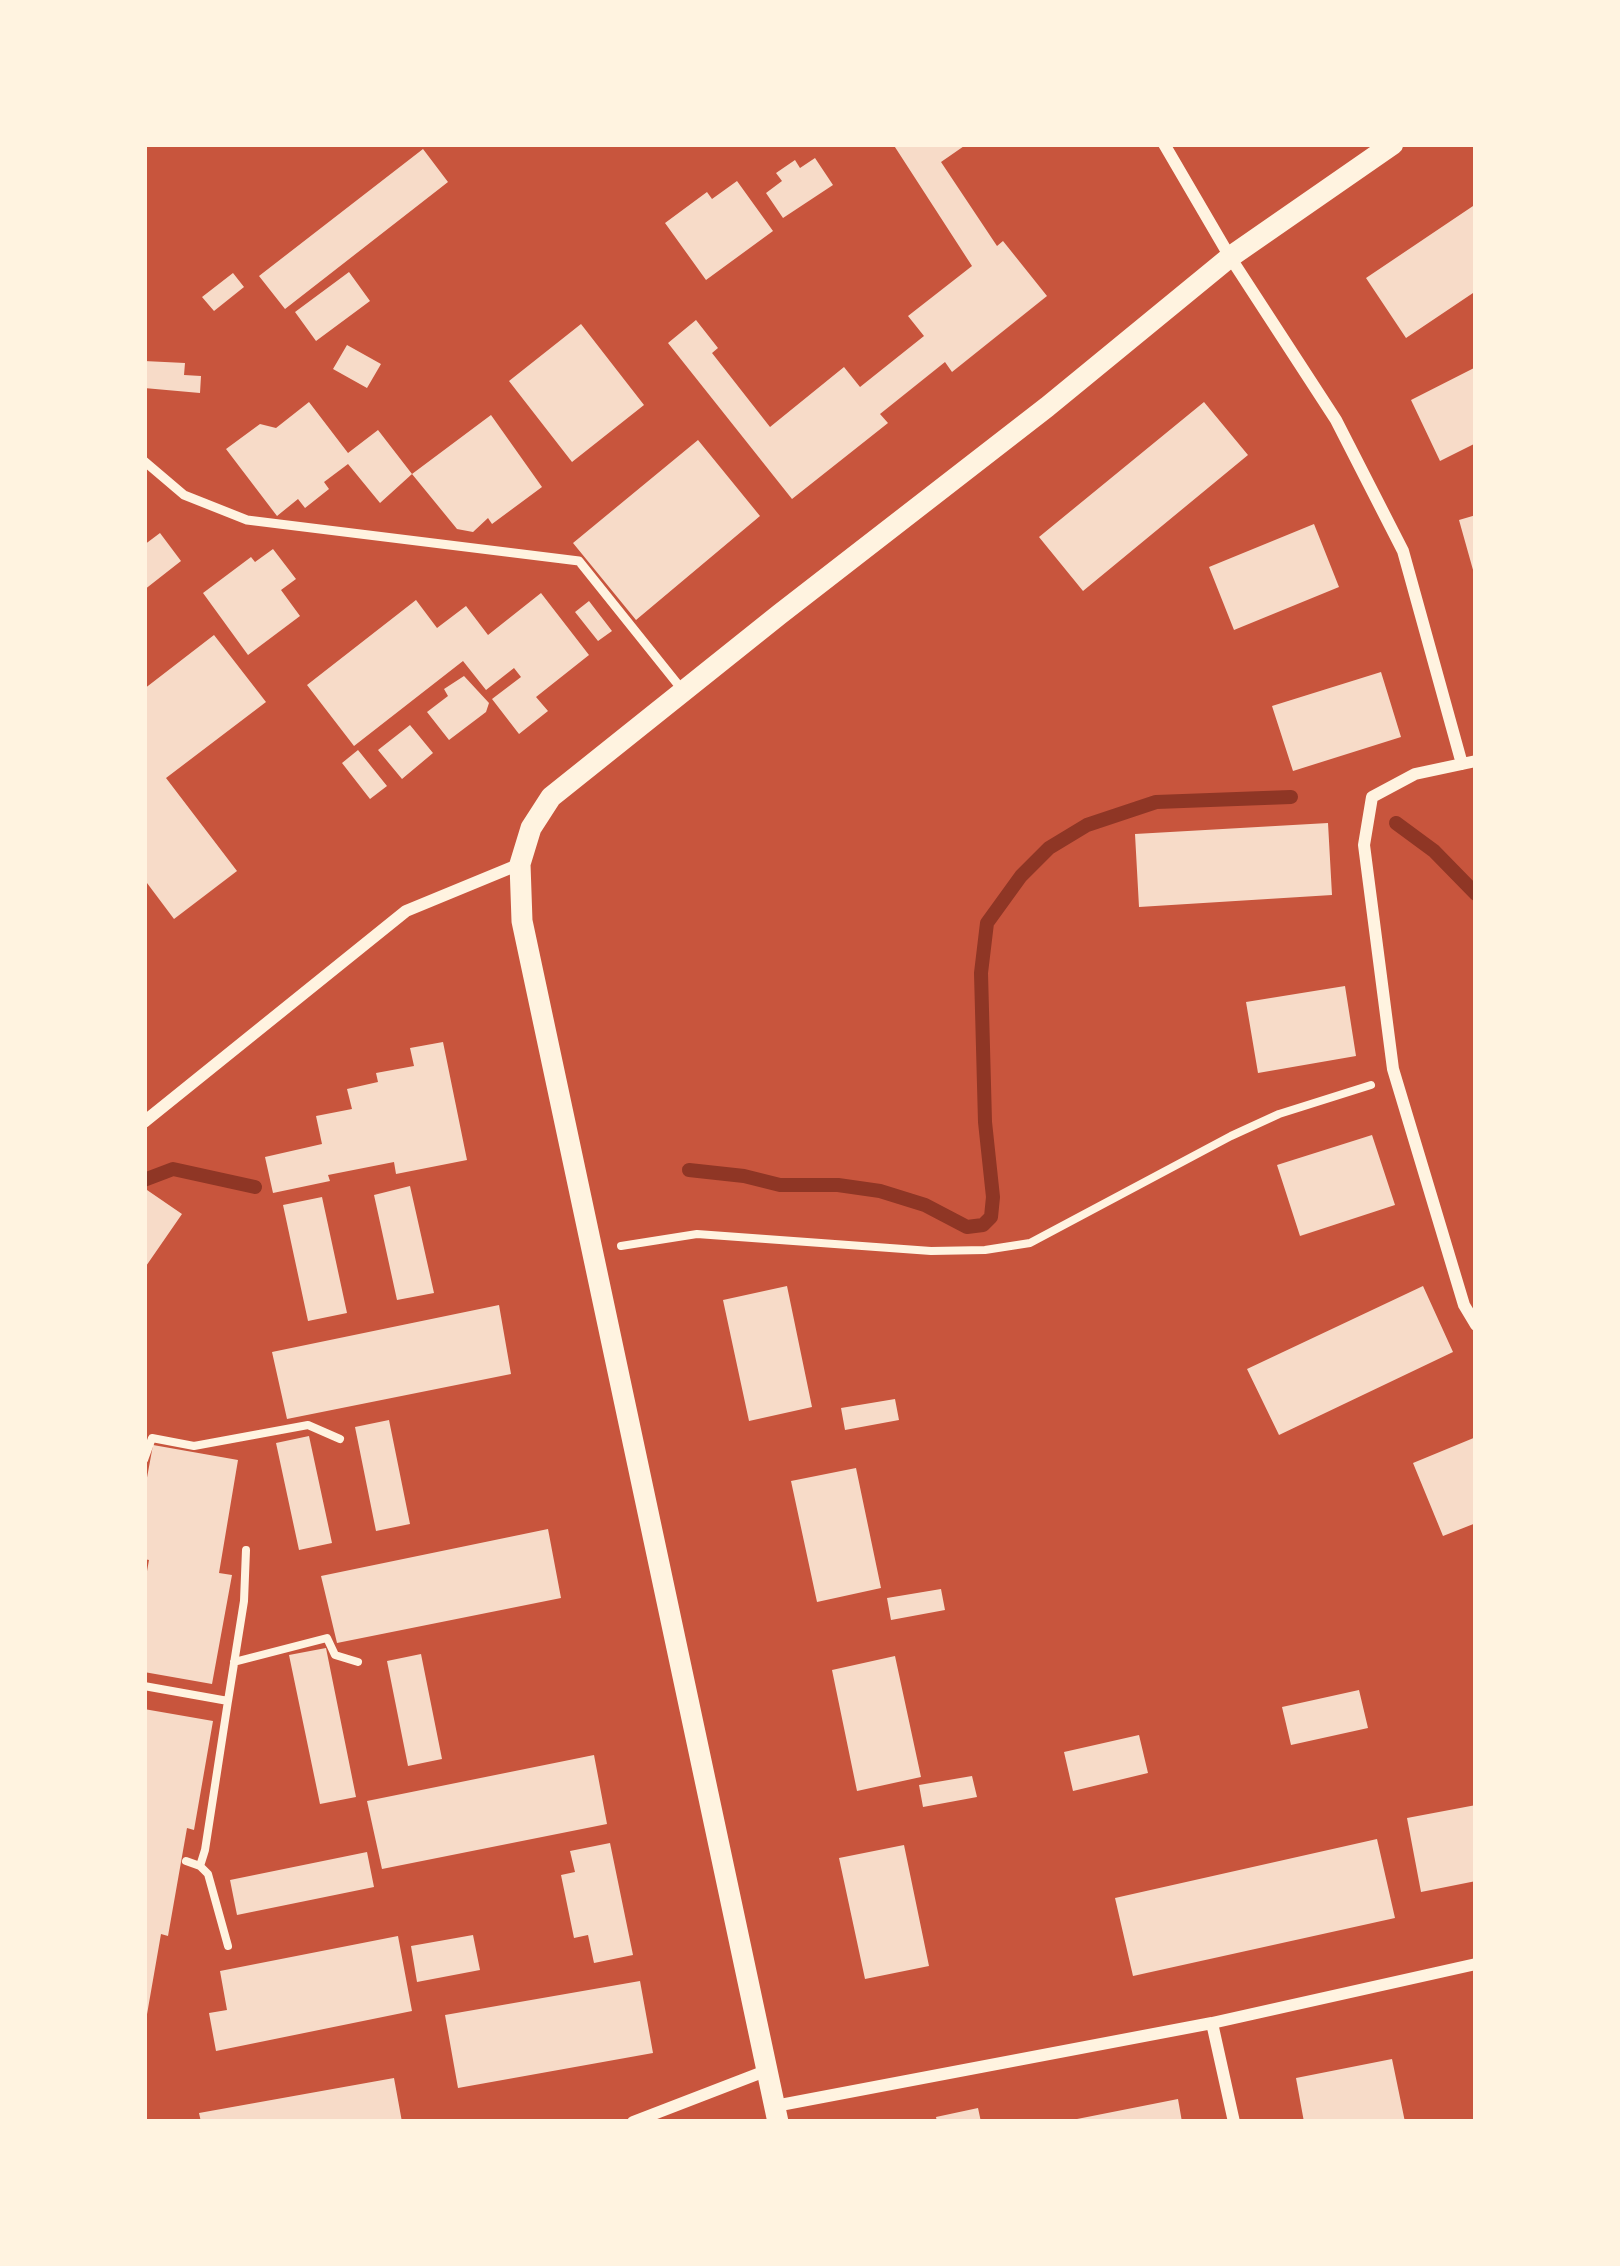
<!DOCTYPE html>
<html>
<head>
<meta charset="utf-8">
<style>
	body { margin:0 }
	#map { position:relative; width:1620px; height:2266px; overflow:hidden; background:#c8553d; font-family:Jost,sans-serif }
	canvas { display:block }
	.frame { position:absolute; inset:0; border:147px solid #fff3e0; pointer-events:none }
</style>
</head>
<body>
<div id="map">
<canvas width="1620" height="2266"></canvas>
<div class="frame"></div>
</div>
<script>
const context = document.querySelector('canvas').getContext('2d');
context.lineJoin = 'round';
function toPath(rows) {
  const path = new Path2D();
  for (const r of rows) {
    path.moveTo(r[0], r[1]);
    for (let i = 2; i < r.length; i += 2) path.lineTo(r[i], r[i + 1]);
  }
  return path;
}
function trace(path, color, width, dash) {
  context.strokeStyle = color;
  context.lineWidth = width;
  context.lineCap = dash ? 'butt' : 'round';
  context.setLineDash(dash || []);
  context.stroke(path);
}
function fill(path, color) {
  context.fillStyle = color;
  context.fill(path, 'evenodd');
}
trace(toPath([
	[1396,823,1434,851,1476,894],
	[689,1170,744,1176,780,1185,838,1185,880,1191,925,1205,967,1227,983,1225,991,1217,993,1197,985,1122,981,973,987,923,1021,876,1049,848,1087,825,1156,802,1291,797],
	[144,1180,173,1169,255,1187]
]), '#8f3625', 14);
fill(toPath([
	[893,144,967,144,941,162,997,246,1003,241,1047,296,952,372,945,362,880,414,888,423,792,499,668,343,696,320,718,348,712,353,770,427,844,367,860,387,924,336,908,316,972,266],
	[423,149,448,182,285,309,259,276],
	[815,158,833,185,783,218,766,193,782,181,776,173,795,160,800,168],
	[737,181,773,231,706,280,665,223,707,192,712,199],
	[1476,204,1476,291,1406,338,1366,278],
	[349,272,370,301,316,341,295,312],
	[233,273,244,287,214,311,202,297],
	[581,324,644,405,572,462,509,381],
	[347,345,381,364,367,388,333,369],
	[144,361,185,363,184,375,201,376,200,393,144,388],
	[1476,367,1476,443,1440,461,1411,400],
	[309,402,348,453,378,430,412,474,380,503,348,464,324,482,329,489,305,508,298,499,277,516,226,449,260,424,276,428],
	[1204,402,1248,455,1083,591,1039,537],
	[491,415,542,487,492,524,488,518,473,532,457,529,412,474],
	[698,440,760,516,636,620,573,543],
	[1476,515,1476,577,1475,577,1459,520],
	[1314,524,1339,587,1234,630,1209,567],
	[160,533,181,561,144,590,144,545],
	[273,549,296,579,281,590,300,616,248,655,203,593,251,557,255,562],
	[541,593,589,655,536,697,548,711,519,734,492,699,521,677,514,668,486,690,463,661,354,746,307,685,416,600,437,628,466,606,488,635],
	[589,601,612,631,598,641,575,612],
	[214,635,266,702,166,778,237,871,174,919,144,879,144,689],
	[1381,672,1401,737,1293,771,1272,706],
	[464,676,489,703,486,712,449,740,427,712,448,696,444,689],
	[410,725,433,753,402,779,378,750],
	[358,750,387,786,370,799,342,763],
	[1328,823,1332,895,1139,907,1135,834],
	[1345,986,1356,1056,1258,1073,1246,1002],
	[443,1042,467,1160,396,1174,394,1162,328,1175,330,1181,273,1193,265,1157,322,1144,316,1116,352,1109,347,1089,378,1082,376,1073,414,1066,410,1048],
	[1372,1135,1395,1205,1300,1236,1277,1165],
	[410,1186,434,1293,397,1300,374,1195],
	[147,1190,182,1214,144,1269,144,1195],
	[322,1197,347,1313,308,1321,283,1205],
	[787,1286,812,1407,749,1421,723,1300],
	[1423,1286,1453,1352,1279,1435,1247,1369],
	[499,1305,511,1374,287,1419,272,1352],
	[895,1399,899,1420,845,1430,841,1408],
	[389,1420,410,1524,376,1531,355,1427],
	[309,1436,332,1543,299,1550,276,1443],
	[1476,1437,1476,1523,1443,1536,1413,1463],
	[153,1445,238,1460,219,1573,232,1575,212,1684,144,1672,144,1588,149,1560,144,1559,144,1494],
	[856,1468,881,1588,817,1602,791,1481],
	[548,1529,561,1598,337,1643,321,1576],
	[941,1589,945,1610,891,1620,887,1598],
	[326,1648,356,1797,320,1804,289,1655],
	[421,1654,442,1759,408,1766,387,1661],
	[895,1656,921,1777,857,1791,832,1670],
	[1359,1690,1368,1728,1291,1745,1282,1707],
	[144,1709,213,1721,194,1830,187,1828,168,1936,161,1934,146,2020],
	[1139,1735,1148,1773,1073,1791,1064,1752],
	[594,1755,607,1824,382,1869,367,1801],
	[972,1776,977,1797,923,1807,919,1785],
	[1476,1805,1476,1881,1421,1892,1407,1818],
	[1377,1839,1395,1918,1133,1976,1115,1898],
	[610,1843,633,1955,594,1963,588,1935,574,1938,561,1875,575,1872,570,1851],
	[904,1845,929,1966,865,1979,839,1858],
	[367,1852,374,1887,237,1915,230,1880],
	[473,1935,480,1970,417,1982,411,1946],
	[398,1936,412,2011,216,2051,209,2013,227,2010,220,1971],
	[640,1981,653,2053,458,2088,445,2015],
	[1392,2059,1405,2122,1304,2122,1296,2078],
	[394,2078,402,2122,201,2122,199,2113],
	[1178,2099,1182,2122,1073,2122,1072,2120],
	[978,2108,981,2122,937,2122,936,2117]
]), '#f7dbc8');
trace(toPath([
	[621,1246,697,1234,931,1251,985,1250,1030,1243,1231,1136,1279,1114,1371,1085],
	[144,1460,152,1438,194,1446,308,1425,340,1439],
	[234,1662,327,1638,335,1655,358,1662],
	[144,1686,228,1701,244,1601,246,1550],
	[186,1861,200,1866,205,1850,228,1701],
	[200,1866,208,1874,228,1946]
]), '#fff3e0', 8);
trace(toPath([
	[144,461,184,495,247,520,579,561,684,692]
]), '#fff3e0', 9);
trace(toPath([
	[1164,144,1230,257,1336,420,1403,551,1462,764],
	[1476,761,1415,774,1372,797,1364,845,1393,1069,1464,1305,1476,1325],
	[144,1122,406,911,520,864],
	[1212,2023,1234,2122],
	[775,2106,1212,2023,1476,1964],
	[633,2122,768,2070]
]), '#fff3e0', 12);
trace(toPath([
	[778,2122,522,921,520,864,531,828,551,797,780,614,1047,407,1230,257,1393,144]
]), '#fff3e0', 21);
</script>
</body>
</html>
